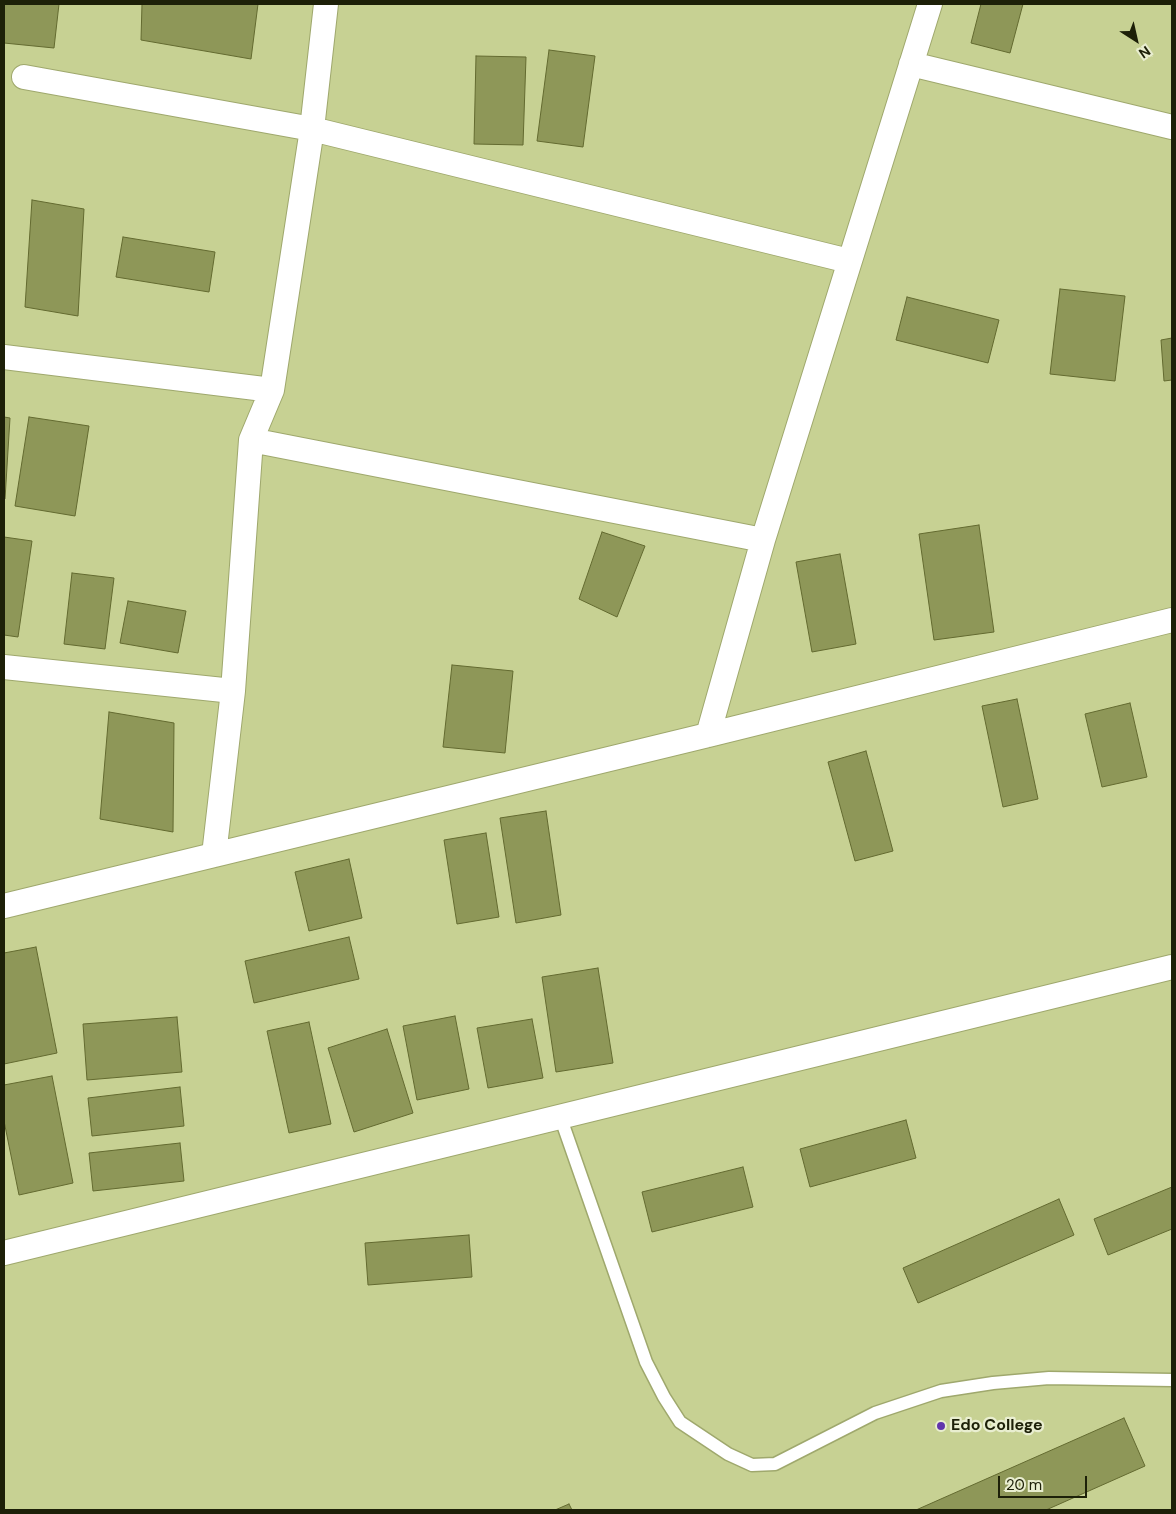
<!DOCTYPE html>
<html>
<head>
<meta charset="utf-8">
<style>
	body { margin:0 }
	#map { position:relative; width:1176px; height:1514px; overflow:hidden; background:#c7d193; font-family:"DM Sans",sans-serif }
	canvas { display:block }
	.frame { position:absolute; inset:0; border:5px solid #1d2008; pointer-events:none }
	.north { position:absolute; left:1111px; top:15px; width:50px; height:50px; -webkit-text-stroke:4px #e9eed0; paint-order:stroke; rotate:145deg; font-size:14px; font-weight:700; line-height:20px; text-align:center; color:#1d2008 }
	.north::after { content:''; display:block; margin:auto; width:18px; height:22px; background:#1d2008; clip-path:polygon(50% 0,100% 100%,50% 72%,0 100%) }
	.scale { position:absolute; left:998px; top:1476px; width:89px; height:22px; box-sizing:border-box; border:2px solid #1d2008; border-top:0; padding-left:6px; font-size:15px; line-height:18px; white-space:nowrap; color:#1d2008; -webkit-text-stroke:4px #e9eed0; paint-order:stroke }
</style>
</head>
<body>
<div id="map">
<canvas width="1176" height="1514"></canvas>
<div class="frame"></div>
<div class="north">N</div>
<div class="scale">20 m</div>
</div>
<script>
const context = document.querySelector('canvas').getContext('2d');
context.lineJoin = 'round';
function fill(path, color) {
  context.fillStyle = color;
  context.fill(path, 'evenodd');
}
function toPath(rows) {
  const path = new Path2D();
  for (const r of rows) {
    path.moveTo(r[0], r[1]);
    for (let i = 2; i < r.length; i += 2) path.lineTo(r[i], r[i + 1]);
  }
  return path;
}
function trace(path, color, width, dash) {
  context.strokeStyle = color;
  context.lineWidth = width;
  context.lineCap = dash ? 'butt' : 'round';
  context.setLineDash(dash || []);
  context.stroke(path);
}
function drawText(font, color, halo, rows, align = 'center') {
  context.font = font + ' "DM Sans",sans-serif';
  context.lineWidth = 4.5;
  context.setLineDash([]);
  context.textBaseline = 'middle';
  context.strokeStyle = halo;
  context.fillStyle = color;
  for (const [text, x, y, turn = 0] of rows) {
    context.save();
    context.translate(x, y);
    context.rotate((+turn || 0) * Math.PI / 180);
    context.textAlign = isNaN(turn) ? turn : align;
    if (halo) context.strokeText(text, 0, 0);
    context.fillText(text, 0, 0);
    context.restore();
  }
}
const building = toPath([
	[4,4,59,4,54,48,4,43,4,4],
	[142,4,258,4,251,59,141,40,142,4],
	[981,4,1023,4,1010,53,971,43,981,4],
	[549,50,595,56,583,147,537,141,549,50],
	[476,56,526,57,523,145,474,144,476,56],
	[32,200,84,209,78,316,25,307,32,200],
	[123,237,215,252,209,292,116,277,123,237],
	[1060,289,1125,296,1115,381,1050,374,1060,289],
	[907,297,999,320,988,363,896,340,907,297],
	[1172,338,1172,380,1164,381,1161,340,1172,338],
	[4,417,10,418,5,499,4,498,4,417],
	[29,417,89,426,75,516,15,506,29,417],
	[979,525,994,632,934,640,919,534,979,525],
	[602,532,645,546,617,617,579,599,602,532],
	[4,537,32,541,18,637,4,635,4,537],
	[840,554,856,644,812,652,796,562,840,554],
	[72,573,114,578,105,649,64,644,72,573],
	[128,601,186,611,178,653,120,643,128,601],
	[452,665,513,671,505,753,443,747,452,665],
	[1017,699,1038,799,1003,807,982,706,1017,699],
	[1130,703,1147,777,1102,787,1085,714,1130,703],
	[109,712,174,723,173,832,100,819,109,712],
	[866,751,893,851,855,861,828,762,866,751],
	[546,811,561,915,516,923,500,818,546,811],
	[486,833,499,917,457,924,444,840,486,833],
	[349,859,362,918,309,931,295,872,349,859],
	[349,937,359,979,254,1003,245,961,349,937],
	[36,947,57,1053,4,1064,4,953,36,947],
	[598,968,613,1063,556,1072,542,977,598,968],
	[455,1016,469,1089,417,1100,403,1026,455,1016],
	[177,1017,182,1072,87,1080,83,1024,177,1017],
	[532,1019,543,1078,488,1088,477,1028,532,1019],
	[309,1022,331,1124,289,1133,267,1031,309,1022],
	[387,1029,413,1113,354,1132,328,1048,387,1029],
	[52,1076,73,1183,19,1195,4,1121,4,1085,52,1076],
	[180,1087,184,1126,92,1136,88,1098,180,1087],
	[906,1120,916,1158,810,1187,800,1149,906,1120],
	[180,1143,184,1181,93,1191,89,1153,180,1143],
	[743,1167,753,1207,652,1232,642,1192,743,1167],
	[1172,1187,1172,1229,1108,1255,1094,1219,1172,1187],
	[1059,1199,1074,1235,918,1303,903,1268,1059,1199],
	[469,1235,472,1277,368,1285,365,1243,469,1235],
	[1124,1418,1145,1466,1046,1510,916,1510,1124,1418],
	[569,1504,572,1510,555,1510,569,1504]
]);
fill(building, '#8e9758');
trace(building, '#636a30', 1);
const service = toPath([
	[560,1116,646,1362,664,1397,680,1422,728,1454,752,1465,775,1464,875,1413,941,1391,993,1383,1049,1378,1172,1380]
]);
const minor = toPath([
	[911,64,1172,127],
	[24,77,312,129,849,261],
	[4,357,272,390],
	[251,440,763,540],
	[4,667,233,691],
	[708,735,763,540,930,4],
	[214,855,233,691,251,440,272,390,312,129,326,4],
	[4,906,708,735,1172,620],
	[4,1253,1172,967]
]);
trace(service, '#9fa86d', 15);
trace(minor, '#9fa86d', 26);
trace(service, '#fff', 12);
trace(minor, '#fff', 24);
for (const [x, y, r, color] of [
	[941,1426,5,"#6135ac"]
]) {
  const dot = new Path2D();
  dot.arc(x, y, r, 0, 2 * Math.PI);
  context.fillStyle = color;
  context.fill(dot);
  trace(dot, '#e9eed0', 2);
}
drawText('bold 16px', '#1d2008', '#e9eed0', [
	["Edo College",951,1426]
], 'left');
</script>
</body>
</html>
